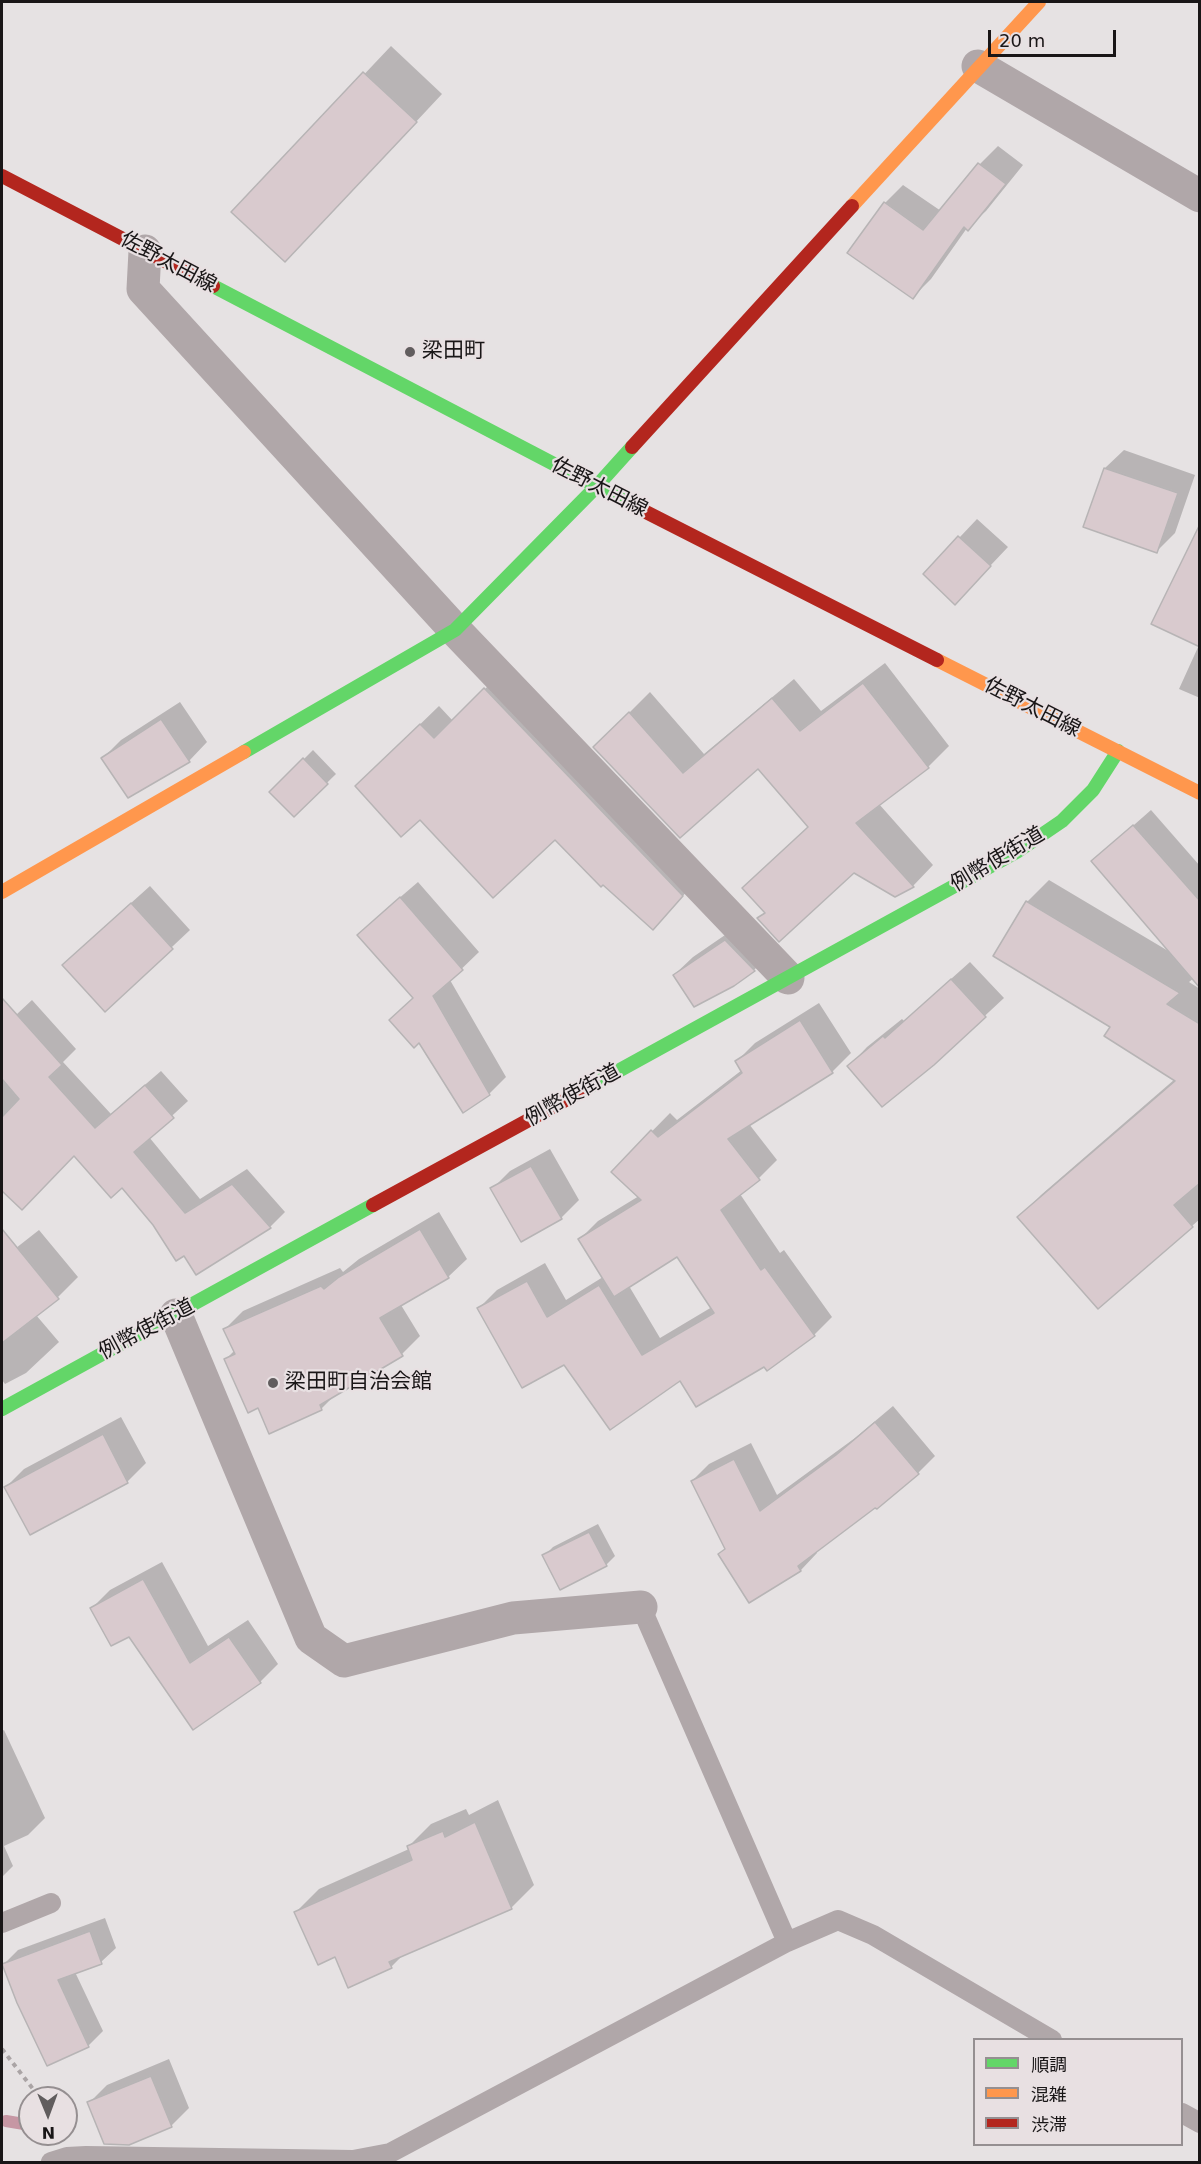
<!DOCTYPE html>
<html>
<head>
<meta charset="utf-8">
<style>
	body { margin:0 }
	#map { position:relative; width:1201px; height:2164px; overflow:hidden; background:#e6e2e3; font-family:"DejaVu Sans","Noto Sans JP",sans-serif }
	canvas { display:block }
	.frame { position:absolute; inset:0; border:3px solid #191617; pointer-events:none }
	.legend { position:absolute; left:973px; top:2038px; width:210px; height:108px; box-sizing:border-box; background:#e8e0e2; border:2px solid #958f91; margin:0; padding:8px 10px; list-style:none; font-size:18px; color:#191617 }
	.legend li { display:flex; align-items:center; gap:12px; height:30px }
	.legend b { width:30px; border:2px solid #958f91 }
	.north { position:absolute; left:18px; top:2086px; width:60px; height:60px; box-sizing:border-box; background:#e8e0e2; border:2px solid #958f91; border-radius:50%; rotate:179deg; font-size:16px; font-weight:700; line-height:24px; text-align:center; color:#191617 }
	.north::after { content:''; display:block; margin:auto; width:21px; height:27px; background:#615d5e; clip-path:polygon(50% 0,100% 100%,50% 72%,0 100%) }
	.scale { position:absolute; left:988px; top:30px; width:128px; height:27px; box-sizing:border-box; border:3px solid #191617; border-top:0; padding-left:8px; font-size:18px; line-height:21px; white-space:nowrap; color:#191617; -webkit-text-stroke:4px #e8e0e2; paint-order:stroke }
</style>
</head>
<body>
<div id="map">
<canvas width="1201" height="2164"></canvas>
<div class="frame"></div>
<ul class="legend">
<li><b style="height:8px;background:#63d668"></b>順調</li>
<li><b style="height:8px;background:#ff974d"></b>混雑</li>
<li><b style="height:8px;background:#b3261e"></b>渋滞</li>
</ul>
<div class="north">N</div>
<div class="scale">20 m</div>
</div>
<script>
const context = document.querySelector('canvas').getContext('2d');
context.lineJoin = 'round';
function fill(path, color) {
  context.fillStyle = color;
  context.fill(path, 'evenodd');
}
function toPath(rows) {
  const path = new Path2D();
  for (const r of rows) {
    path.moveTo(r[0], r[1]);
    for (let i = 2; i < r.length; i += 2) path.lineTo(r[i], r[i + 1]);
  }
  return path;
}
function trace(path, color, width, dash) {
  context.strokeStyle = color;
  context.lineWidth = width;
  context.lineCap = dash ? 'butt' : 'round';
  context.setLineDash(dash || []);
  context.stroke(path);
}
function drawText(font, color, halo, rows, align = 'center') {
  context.font = font + ' "DejaVu Sans","Noto Sans JP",sans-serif';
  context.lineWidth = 4.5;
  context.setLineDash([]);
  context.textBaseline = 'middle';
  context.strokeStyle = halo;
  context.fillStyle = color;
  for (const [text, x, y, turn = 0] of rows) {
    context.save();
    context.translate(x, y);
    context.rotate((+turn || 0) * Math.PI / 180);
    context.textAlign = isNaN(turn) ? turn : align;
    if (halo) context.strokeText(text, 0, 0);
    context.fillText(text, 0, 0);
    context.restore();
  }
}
fill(toPath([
	[391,46,442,94,311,234,234,212],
	[998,146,1023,165,986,211,967,228,931,279,913,297,885,203,903,185,941,211,980,164],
	[1124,450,1195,475,1175,533,1157,551,1085,526,1105,468],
	[977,519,1008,547,973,584,925,574],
	[1200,555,1200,698,1179,689,1199,645],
	[885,663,949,746,928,767,879,804,933,865,913,886,853,871,759,918,766,911,809,826,758,766,680,836,616,726,650,692,704,754,794,679,821,711],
	[503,671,700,877,671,909,555,838,375,768,439,706,453,721],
	[180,702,207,742,189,761,103,758,121,740],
	[313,750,336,774,294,815,271,792],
	[1151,810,1200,866,1200,973,1189,982,1200,989,1200,1181,1197,1184,1200,1187,1200,1219,1098,1307,1020,1217,1041,1195,1175,1079,1113,1026,1027,902,1049,880,1170,952,1093,861],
	[418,882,479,952,450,980,506,1077,489,1094,414,997,376,918],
	[150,886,190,930,105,1010,82,947],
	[744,922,772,952,754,970,733,984,674,975,693,957],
	[970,962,1004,998,933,1064,849,1066,867,1047,902,1019,904,1021],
	[32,1000,76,1049,63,1062,111,1114,161,1071,188,1101,149,1137,200,1199,247,1169,285,1212,270,1227,185,1254,154,1224,122,1186,74,1154,22,1208,2,1189,2,1028],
	[819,1003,851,1053,832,1072,749,1124,777,1160,759,1178,740,1194,780,1253,784,1250,832,1317,814,1335,764,1365,681,1379,564,1363,479,1308,497,1290,545,1263,566,1300,603,1277,579,1240,598,1221,639,1196,613,1171,670,1113,677,1120,742,1070,737,1061,755,1043],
	[678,1255,712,1307,660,1338,629,1286],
	[550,1149,579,1200,561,1218,492,1189,510,1171],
	[439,1212,467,1259,448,1277,401,1305,420,1336,402,1354,337,1393,321,1409,259,1406,226,1359,235,1350,225,1329,243,1311,340,1268,343,1272,359,1259],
	[39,1230,78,1277,58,1297,36,1315,59,1342,26,1373,5,1384,2,1380,2,1259],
	[893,1406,935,1456,918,1473,816,1551,817,1553,801,1570,750,1601,719,1554,726,1548,692,1481,709,1464,751,1443,777,1495,855,1438],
	[121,1417,146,1463,127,1482,30,1533,6,1487,24,1469],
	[598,1524,615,1556,606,1565,544,1556,553,1547],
	[162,1562,208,1646,248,1620,278,1664,260,1682,194,1728,129,1635,92,1608,110,1590],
	[4,1730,45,1818,28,1835,4,1846,13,1866,2,1877,2,1731],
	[498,1800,534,1885,511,1908,404,1954,391,1967,336,1955,296,1912,319,1889,409,1849,408,1847,431,1824,466,1809,469,1815],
	[105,1918,116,1948,101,1962,75,1972,103,2031,89,2045,48,2064,4,1964,18,1950],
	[169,2059,189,2108,171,2126,89,2103,107,2085]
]), '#0003');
trace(toPath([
	[6,2121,30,2125]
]), '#c697a4', 12);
const building = toPath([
	[363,72,417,122,285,262,231,212,363,72],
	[978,163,1006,184,968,231,964,227,913,299,847,253,884,202,923,230,978,163],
	[1104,468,1178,493,1157,553,1083,527,1104,468],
	[1200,524,1200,647,1151,624,1200,524],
	[958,536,991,566,955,605,923,574,958,536],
	[863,683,929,768,856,823,914,887,895,897,854,873,779,942,757,918,765,913,742,888,808,827,758,769,680,838,593,747,629,712,683,773,772,698,800,731,863,683],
	[484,688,683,896,653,930,603,885,601,887,555,840,493,898,420,820,401,837,355,786,420,724,434,738,484,688],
	[161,719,190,762,128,798,101,758,161,719],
	[303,758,328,784,294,817,269,792,303,758],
	[1133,825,1200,901,1200,988,1091,861,1133,825],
	[400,897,463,970,433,996,490,1095,463,1113,419,1043,414,1048,389,1020,413,998,357,935,400,897],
	[1026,901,1180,993,1167,1004,1200,1024,1200,1183,1174,1205,1193,1227,1098,1309,1017,1217,1175,1081,1104,1036,1110,1027,993,956,1026,901],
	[131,903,173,949,105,1012,62,965,131,903],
	[725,940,755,971,734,986,694,1007,673,975,725,940],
	[951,979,986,1017,934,1065,882,1107,847,1066,883,1036,885,1038,951,979],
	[2,998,62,1065,49,1077,95,1128,145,1085,174,1118,134,1152,185,1213,232,1184,271,1228,196,1275,184,1256,176,1261,153,1225,122,1188,111,1198,74,1156,22,1210,2,1191,2,1117,19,1099,2,1079,2,998],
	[800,1020,833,1073,728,1139,760,1180,721,1210,761,1270,765,1267,815,1336,767,1371,764,1367,696,1407,680,1381,610,1430,564,1365,522,1388,477,1308,527,1281,547,1317,599,1285,642,1355,714,1313,677,1257,614,1297,578,1239,641,1200,611,1172,651,1130,658,1137,742,1073,735,1061,800,1020],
	[531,1166,562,1219,521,1242,490,1188,531,1166],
	[2,1229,59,1299,2,1343,2,1229],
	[420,1229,449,1278,380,1318,403,1356,320,1405,322,1410,269,1434,258,1408,248,1413,224,1359,235,1354,223,1329,321,1286,324,1289,339,1277,420,1229],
	[875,1422,919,1474,877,1509,875,1508,798,1566,801,1571,749,1603,718,1554,725,1549,691,1481,734,1459,760,1511,836,1455,875,1422],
	[103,1434,128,1483,30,1535,4,1487,103,1434],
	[589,1532,607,1566,560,1590,542,1555,589,1532],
	[143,1579,190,1663,229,1637,261,1683,193,1730,129,1637,111,1646,90,1608,143,1579],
	[475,1822,512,1909,389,1962,392,1968,348,1988,335,1957,318,1965,294,1912,412,1860,407,1846,443,1831,445,1837,475,1822],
	[90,1931,102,1964,58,1980,89,2047,47,2066,17,2003,2,1964,90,1931],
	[151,2076,172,2127,129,2145,104,2144,87,2102,151,2076]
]);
fill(building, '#d9cace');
trace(building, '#b7b4b5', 1.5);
trace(toPath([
	[2,2049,40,2098]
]), '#aaa4a5', 4, [4.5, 4.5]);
trace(toPath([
	[641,1607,787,1942],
	[2,1923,51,1903],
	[1182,2113,1200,2123],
	[51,2162,67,2157,86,2156,353,2160,390,2153,787,1942,838,1920,873,1935,1052,2040]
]), '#b0a7a9', 20);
trace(toPath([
	[978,66,1200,196],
	[145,251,143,289,455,630,788,978],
	[176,1315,311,1638,344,1661,513,1618,641,1607]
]), '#b0a7a9', 33);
trace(toPath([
	[213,286,640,509],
	[244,752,455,630,596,487,632,447],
	[580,1092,1018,851,1062,821,1093,790,1118,751],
	[2,1409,373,1205]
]), '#63d668', 14);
trace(toPath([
	[852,206,1039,2],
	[937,660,1200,793],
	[2,892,244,752]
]), '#ff974d', 14);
trace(toPath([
	[2,176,213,286],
	[632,447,852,206],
	[640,509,937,660],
	[373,1205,580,1092]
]), '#b3261e', 14);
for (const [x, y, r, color] of [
	[410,352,6,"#615d5e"],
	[273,1383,6,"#615d5e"]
]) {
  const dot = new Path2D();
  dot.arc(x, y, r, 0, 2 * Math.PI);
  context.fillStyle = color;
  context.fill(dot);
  trace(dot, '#e8e0e2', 2);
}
drawText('21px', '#191617', '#e8e0e2', [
	["佐野太田線",168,263,28],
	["佐野太田線",599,488,27],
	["佐野太田線",1032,708,27],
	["例幣使街道",998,860,-31],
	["例幣使街道",573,1096,-29],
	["例幣使街道",147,1330,-28]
]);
drawText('21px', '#191617', '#e8e0e2', [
	["梁田町",422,352],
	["梁田町自治会館",285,1383]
], 'left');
</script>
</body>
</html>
